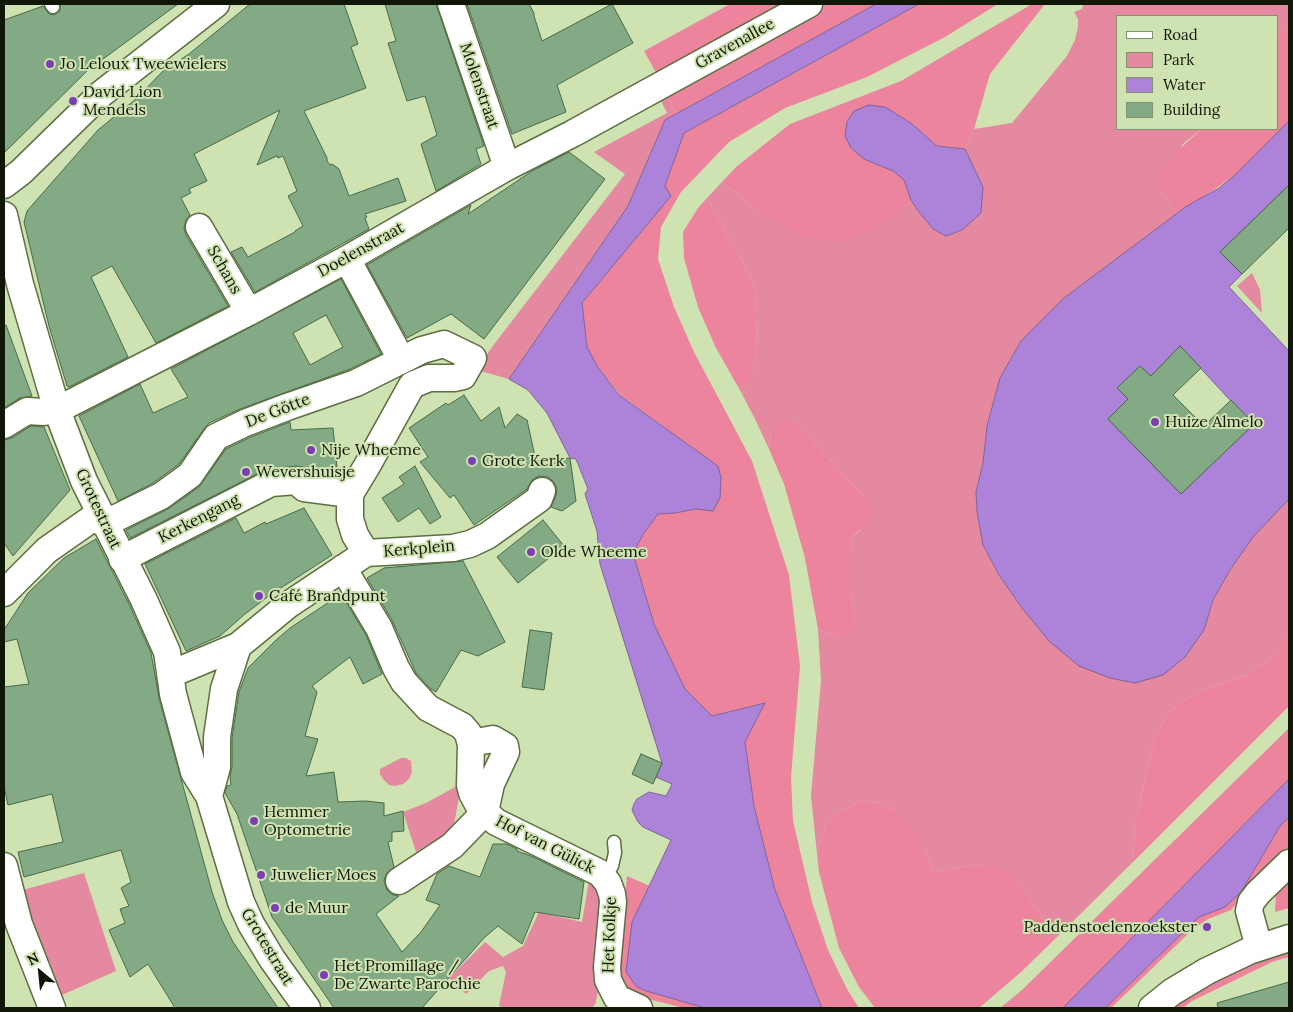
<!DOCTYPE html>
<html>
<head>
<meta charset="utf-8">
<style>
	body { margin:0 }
	#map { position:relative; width:1293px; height:1012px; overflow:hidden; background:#cfe2b2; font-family:Lora,serif }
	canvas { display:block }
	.frame { position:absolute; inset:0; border:5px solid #111706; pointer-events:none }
	.legend { position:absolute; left:1116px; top:15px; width:162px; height:115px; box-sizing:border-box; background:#cfe2b2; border:1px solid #83916d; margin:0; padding:6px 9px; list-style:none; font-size:15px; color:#111706 }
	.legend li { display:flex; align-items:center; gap:10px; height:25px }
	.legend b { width:25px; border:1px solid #83916d }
	.north { position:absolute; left:15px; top:947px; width:50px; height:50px; -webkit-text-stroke:4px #cfe2b2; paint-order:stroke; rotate:332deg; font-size:14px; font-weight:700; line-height:20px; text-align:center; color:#111706 }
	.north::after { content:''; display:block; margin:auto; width:18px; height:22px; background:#111706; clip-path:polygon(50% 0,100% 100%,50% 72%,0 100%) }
</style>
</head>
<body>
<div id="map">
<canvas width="1293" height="1012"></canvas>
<div class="frame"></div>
<ul class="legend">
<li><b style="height:6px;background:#fff"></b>Road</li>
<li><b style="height:14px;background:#e4899f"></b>Park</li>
<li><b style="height:14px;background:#ac83d9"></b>Water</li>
<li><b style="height:14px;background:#84aa85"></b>Building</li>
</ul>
<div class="north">N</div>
</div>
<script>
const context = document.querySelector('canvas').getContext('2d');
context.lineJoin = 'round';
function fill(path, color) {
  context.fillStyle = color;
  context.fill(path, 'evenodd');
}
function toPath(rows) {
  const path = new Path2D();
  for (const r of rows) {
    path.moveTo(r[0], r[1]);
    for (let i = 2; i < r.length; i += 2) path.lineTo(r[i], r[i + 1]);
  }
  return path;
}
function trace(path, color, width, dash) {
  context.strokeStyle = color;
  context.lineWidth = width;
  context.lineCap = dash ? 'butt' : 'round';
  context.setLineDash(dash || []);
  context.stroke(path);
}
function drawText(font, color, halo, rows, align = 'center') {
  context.font = font + ' Lora,serif';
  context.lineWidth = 4;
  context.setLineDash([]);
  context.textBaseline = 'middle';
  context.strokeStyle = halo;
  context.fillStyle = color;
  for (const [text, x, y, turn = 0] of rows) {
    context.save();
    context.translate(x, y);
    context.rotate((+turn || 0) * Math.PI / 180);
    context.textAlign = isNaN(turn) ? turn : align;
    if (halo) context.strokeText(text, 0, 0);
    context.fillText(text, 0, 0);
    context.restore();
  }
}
fill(toPath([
	[1083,4,1289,4,1289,30,1277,34,1277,16,1117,16,1117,129,1201,129,1183,144,1161,192,1178,214,1064,298,1021,341,1000,378,987,425,983,463,976,492,977,512,983,545,999,575,1022,608,1049,641,1204,630,1213,600,1230,570,1253,537,1289,499,1289,636,1268,660,1248,674,1195,693,1167,714,1153,743,1135,824,1133,862,1056,938,1017,879,982,865,955,868,934,873,923,845,895,810,878,803,861,801,841,811,825,826,817,854,811,796,821,680,818,629,839,638,855,621,851,589,851,550,853,536,860,531,868,501,792,419,771,429,769,449,754,417,742,394,752,373,757,347,755,289,741,259,707,198,722,182,761,214,904,209,911,200,919,212,933,229,946,236,962,230,983,187,965,149,974,129,1012,123,1067,56,1075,40,1078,27,1078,19,1074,12,1082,9],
	[663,87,676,114,665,120,628,206,509,379,477,370,492,347,625,174,594,152,667,113,656,91],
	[1252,273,1260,290,1262,313,1237,286],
	[401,758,406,758,411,761,412,772,409,779,403,784,395,786,389,785,383,779,380,774,380,769],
	[457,786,461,786,453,830,416,852,403,812,426,803],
	[84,873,116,971,62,995,42,950,23,890],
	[589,881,596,886,601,902,599,987,595,1005,591,1008,502,1008,499,1005,506,972,503,966,489,971,466,994,449,978,485,942,503,957,523,946,539,912,582,922]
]), '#e4899f');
fill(toPath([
	[730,4,797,4,659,78,644,51],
	[825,4,876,4,676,114,666,93],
	[919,4,998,4,945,37,867,77,785,108,729,142,681,192,661,227,658,259,674,307,694,352,752,461,789,575,800,666,791,777,793,821,812,902,828,950,847,989,859,1008,822,1008,775,890,754,806,745,742,765,703,712,716,685,689,654,624,633,553,644,533,658,514,675,513,696,509,718,466,620,395,597,366,587,347,582,303,671,196,665,187,684,133],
	[1032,4,1045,4,990,74,974,129,965,149,937,146,912,124,864,159,893,171,904,180,911,200,904,209,872,231,840,243,803,237,761,214,722,182,736,167,790,124,901,81],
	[1289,30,1289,121,1234,176,1178,214,1161,192,1158,177,1167,161,1201,129,1277,129,1277,34],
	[707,198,741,259,755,289,757,347,752,374,742,394,715,346,698,307,684,258,683,232,698,208],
	[792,419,868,501,870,509,868,523,853,536,851,550,851,589,855,621,853,633,846,638,839,638,818,629,805,558,784,484,769,449,771,429,781,421],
	[1289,636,1289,706,1133,862,1135,824,1153,743,1167,714,1195,693,1248,674,1268,660],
	[1289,728,1289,779,1063,1008,1000,1008,1022,990],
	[861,801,878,803,895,810,911,826,923,845,934,873,955,868,982,865,999,867,1017,879,1056,938,1021,972,979,1008,875,1008,859,987,839,948,819,872,817,854,825,826,841,811],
	[1289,817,1289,849,1243,896,1231,910,1208,919,1192,930,1111,1008,1105,1008,1199,917,1225,907,1280,826],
	[627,876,650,886,632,922,643,990,705,1008,684,1008,640,997,624,985,620,977,619,971],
	[1289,877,1289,908,1275,912,1276,891],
	[1289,948,1289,957,1272,962,1192,1001,1183,1008,1169,1008,1235,970]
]), '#ec849d');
const water = toPath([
	[876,4,919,4,684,133,665,186,671,196,582,303,587,347,597,366,619,395,718,466,721,478,720,498,713,511,696,509,675,513,658,514,644,533,633,553,654,624,685,689,712,716,765,703,745,742,754,806,775,890,822,1008,705,1008,643,990,636,986,626,972,632,922,671,840,643,827,638,822,632,810,634,804,637,799,649,792,666,796,672,784,656,777,662,763,600,564,597,531,585,494,588,489,576,459,570,458,547,413,528,390,509,379,628,206,665,120,876,4],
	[869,105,885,107,912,124,937,146,965,149,983,187,981,213,962,230,946,236,933,229,919,212,911,200,904,180,893,171,864,159,851,148,845,136,847,122,854,111,869,105],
	[1289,121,1289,185,1220,252,1242,274,1229,287,1289,351,1289,499,1253,537,1230,570,1213,600,1204,630,1185,657,1163,675,1135,683,1110,678,1079,666,1049,641,1022,608,999,575,983,545,977,512,976,492,983,463,987,426,1000,378,1021,341,1064,298,1187,206,1219,188,1234,176,1289,121],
	[1180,346,1253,425,1181,494,1108,419,1128,399,1118,388,1140,366,1151,376,1180,346],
	[1289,779,1289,817,1280,826,1241,892,1225,907,1199,917,1105,1008,1063,1008,1289,779]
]);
fill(water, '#ac83d9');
trace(water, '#7e639a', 1);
const building = toPath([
	[60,4,178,4,88,70,4,153,4,20,43,6,49,14,54,15,60,11,60,4],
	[250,4,344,4,358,44,351,47,366,88,304,111,327,158,327,161,330,165,332,164,339,169,349,196,398,178,406,201,365,214,367,217,365,218,369,229,255,292,231,252,242,247,248,257,295,232,295,231,303,226,288,196,297,191,283,156,278,158,277,156,257,165,280,110,194,154,207,181,189,189,191,193,181,198,190,215,186,220,184,228,186,235,228,306,156,343,112,266,91,277,128,357,69,387,67,386,49,326,24,222,27,211,98,130,136,99,163,71,189,54,250,4],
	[385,4,436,4,484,146,476,149,481,164,436,191,421,144,437,135,425,96,407,101,388,43,396,41,385,4],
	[467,4,529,4,534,13,534,16,542,41,612,4,633,43,557,85,566,112,512,134,467,4],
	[569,152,605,179,484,339,451,314,407,338,367,265,471,205,468,214,532,171,569,152],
	[1289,185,1289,228,1242,274,1220,252,1289,185],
	[341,279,381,354,350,369,240,409,209,423,204,429,179,464,153,483,118,501,79,416,140,384,153,413,188,397,171,369,341,279],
	[326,315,343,347,310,365,293,333,326,315],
	[4,325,6,325,32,396,20,398,4,408,4,325],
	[1180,346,1201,368,1173,395,1204,426,1231,400,1254,424,1181,494,1108,419,1128,399,1117,388,1140,366,1151,376,1180,346],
	[464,395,481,421,499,407,505,428,517,414,527,420,536,461,570,458,576,501,562,511,551,507,556,496,557,488,553,481,548,477,539,476,532,480,527,489,474,525,454,495,450,498,420,462,428,457,409,428,446,403,448,405,464,395],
	[290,422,291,430,333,428,338,477,311,474,303,467,296,466,265,470,130,538,126,530,168,509,199,487,226,449,251,437,290,422],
	[31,426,44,427,70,490,13,556,4,543,4,440,12,438,31,426],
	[415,466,441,517,430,524,419,508,398,522,382,498,404,484,399,477,415,466],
	[304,508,332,555,270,595,245,614,220,636,186,651,145,564,236,518,244,533,265,522,266,524,304,508],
	[543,520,564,546,518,583,497,557,543,520],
	[96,539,130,606,151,653,159,698,212,892,222,920,233,942,278,1008,175,1008,148,964,130,977,109,930,125,923,120,909,129,906,121,888,131,882,121,850,24,877,18,852,63,842,52,794,8,805,4,787,4,687,29,684,17,639,4,642,4,630,28,593,64,558,96,539],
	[463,561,505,642,478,656,461,650,436,692,431,689,416,673,392,620,367,578,384,568,463,561],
	[341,594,366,635,382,674,363,684,350,657,312,686,317,692,305,736,318,739,306,776,334,772,338,802,366,801,384,803,384,816,403,811,404,831,392,832,392,841,388,842,394,867,386,874,384,881,387,890,393,895,399,896,376,914,402,952,421,932,440,905,426,900,437,874,449,866,480,877,493,844,507,844,517,849,517,851,531,856,584,882,579,919,535,912,522,944,498,926,485,937,422,1008,334,1008,272,917,237,814,225,793,227,786,231,785,230,776,232,767,232,738,239,692,248,668,275,641,290,628,341,594],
	[530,630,552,633,544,690,522,687,530,630],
	[641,754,662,763,653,784,632,774,641,754],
	[1289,982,1289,1008,1218,1008,1217,1003,1289,982]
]);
fill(building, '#84aa85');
trace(building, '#476a48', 1);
const lane = toPath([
	[51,4,53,7],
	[605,878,612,866,615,853,614,842]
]);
const street = toPath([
	[451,4,507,167],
	[4,185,21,172,101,94,216,4],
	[4,215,20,284,57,410,84,481,144,600,167,652,173,694,194,772,209,796,241,902,251,924,272,959,307,1008],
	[199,227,249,312],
	[347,259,401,359],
	[4,425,27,411,44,412,57,410,249,312,347,259,507,167,572,134,809,4],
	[104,524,161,496,190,475,216,437,245,423,287,407,356,383,422,350,444,344,473,358,463,376,454,378,429,378,412,385,367,466,350,494,350,519,355,535,366,553,288,605,238,646,171,674],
	[366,553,453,548,470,544,487,536,539,499,542,491],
	[122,559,271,483,297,481,304,488,350,494],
	[343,568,379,628,396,668,404,682,428,708,462,726,468,733,471,745,470,785,472,793,479,806,496,822,600,873,608,883,612,894,613,902,607,967,608,980,617,998,639,1008],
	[4,593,47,550,100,513],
	[209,796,217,767,217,737,224,689,238,646],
	[4,866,19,924,52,1008],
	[399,881,452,846,485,812,491,784,506,752,505,746,493,739,471,743],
	[1259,947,1249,911,1251,902,1258,893,1289,863],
	[1152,1008,1172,992,1207,971,1249,951,1289,938]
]);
trace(lane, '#5d6e42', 15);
trace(street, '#5d6e42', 29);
trace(lane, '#fff', 12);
trace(street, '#fff', 26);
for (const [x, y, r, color] of [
	[50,64,5,"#7c3eb3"],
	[73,101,5,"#7c3eb3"],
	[1155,422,5,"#7c3eb3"],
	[311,450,5,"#7c3eb3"],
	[472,461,5,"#7c3eb3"],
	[246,472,5,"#7c3eb3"],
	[531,552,5,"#7c3eb3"],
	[259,596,5,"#7c3eb3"],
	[254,821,5,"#7c3eb3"],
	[261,875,5,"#7c3eb3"],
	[275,908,5,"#7c3eb3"],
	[1207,927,5,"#7c3eb3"],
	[324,975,5,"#7c3eb3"]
]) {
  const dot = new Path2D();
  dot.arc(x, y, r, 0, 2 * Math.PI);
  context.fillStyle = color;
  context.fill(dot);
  trace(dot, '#cfe2b2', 2);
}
drawText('16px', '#111706', '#cfe2b2', [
	["Gravenallee",735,44,-29],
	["Molenstraat",479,86,71],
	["Doelenstraat",361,250,-29],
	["Schans",224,270,60],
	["De Götte",278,411,-21],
	["Grotestraat",98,509,65],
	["Kerkengang",199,519,-27],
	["Kerkplein",419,549,-5],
	["Hof van Gülick",545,845,27],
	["Het Kolkje",610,935,-88],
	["Grotestraat",267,947,59]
]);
drawText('16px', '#111706', '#cfe2b2', [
	["Jo Leloux Tweewielers",60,64],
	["David Lion",83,92],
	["Mendels",83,110],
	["Huize Almelo",1165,422],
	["Nije Wheeme",321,450],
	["Grote Kerk",482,461],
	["Wevershuisje",256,472],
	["Olde Wheeme",541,552],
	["Café Brandpunt",269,596],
	["Hemmer",264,812],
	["Optometrie",264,830],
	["Juwelier Moes",271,875],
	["de Muur",285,908],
	["Paddenstoelenzoekster",1197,927,"right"],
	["Het Promillage /",334,966],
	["De Zwarte Parochie",334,984]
], 'left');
</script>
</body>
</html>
